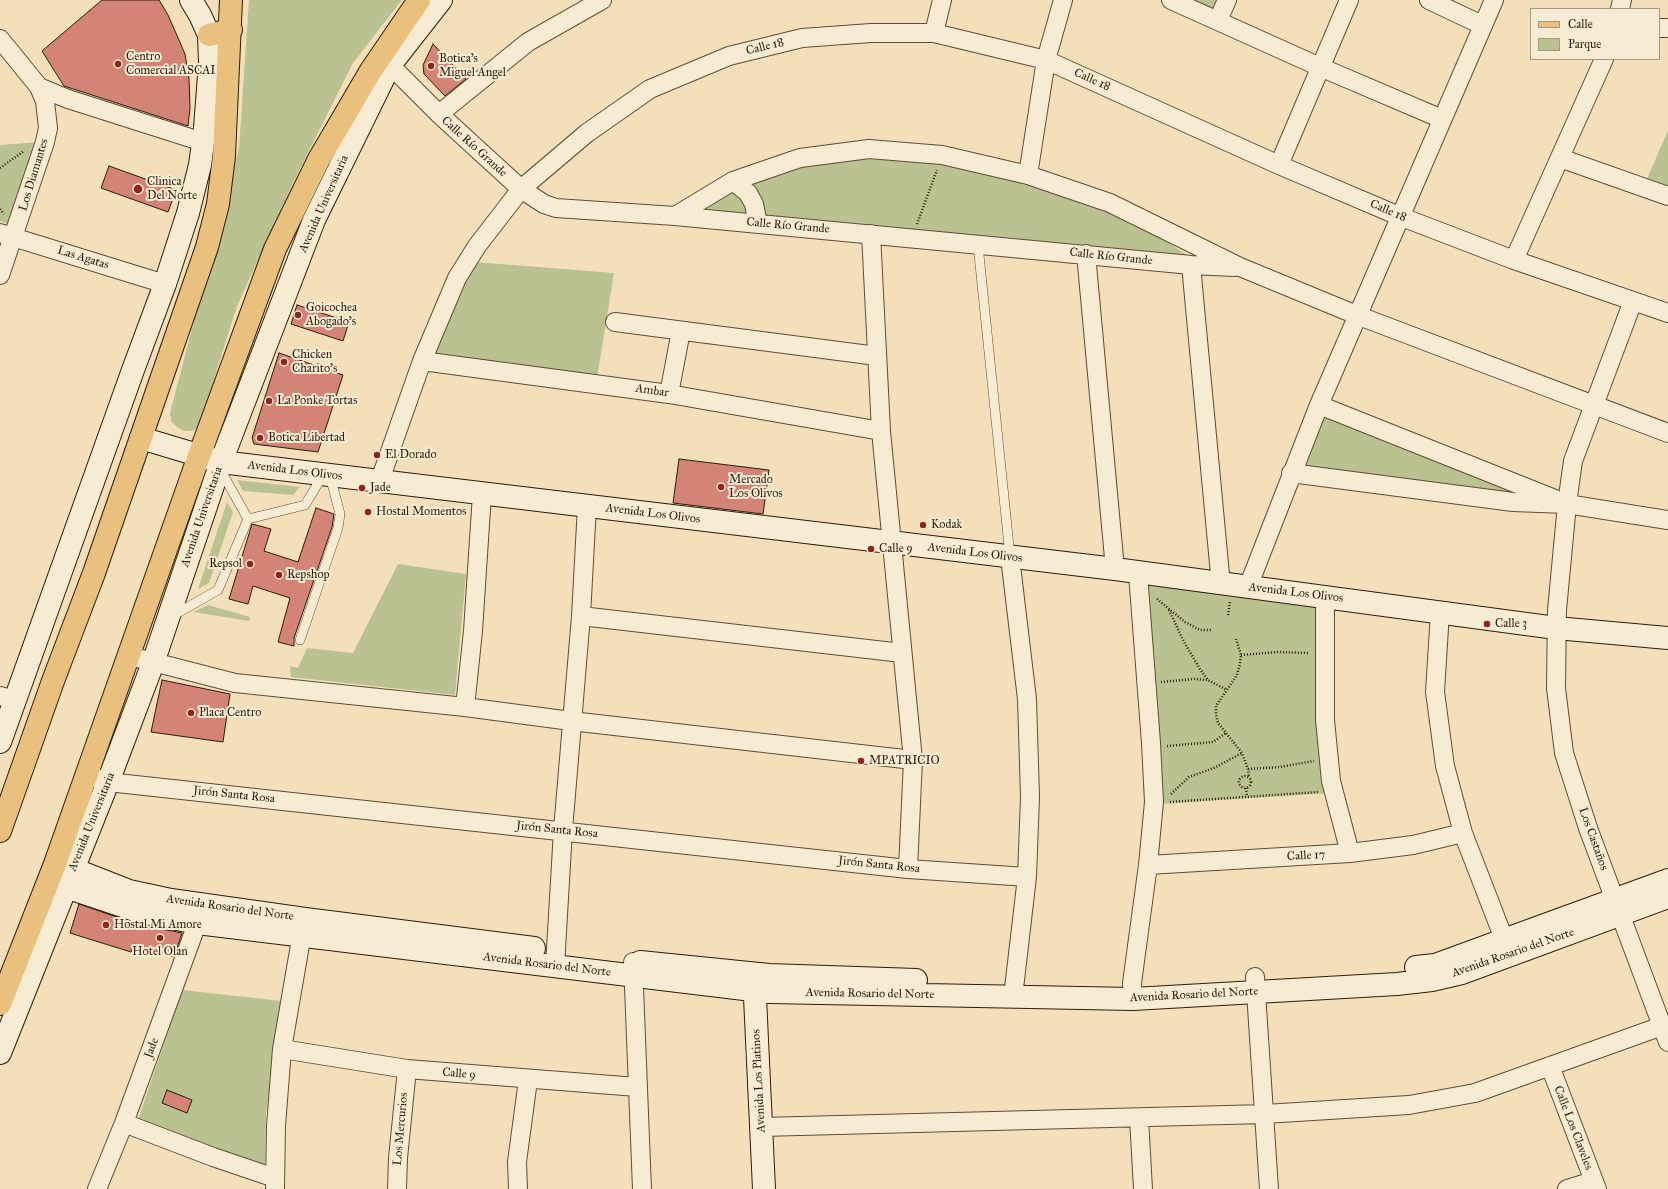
<!DOCTYPE html>
<html>
<head>
<meta charset="utf-8">
<style>
	body { margin:0 }
	#map { position:relative; width:1668px; height:1189px; overflow:hidden; background:#f3e0bb; font-family:"IM FELL Great Primer",serif }
	canvas { display:block }
	.legend { position:absolute; left:1530px; top:8px; width:130px; height:52px; box-sizing:border-box; background:#f7ebd3; border:1px solid #a69883; margin:0; padding:5px 7px; list-style:none; font-size:12px; color:#2c1c0a }
	.legend li { display:flex; align-items:center; gap:8px; height:20px }
	.legend b { width:20px; border:1px solid #a69883 }
</style>
</head>
<body>
<div id="map">
<canvas width="1668" height="1189"></canvas>
<ul class="legend">
<li><b style="height:5px;background:#eac07e"></b>Calle</li>
<li><b style="height:11px;background:#bac291"></b>Parque</li>
</ul>
</div>
<script>
const context = document.querySelector('canvas').getContext('2d');
context.lineJoin = 'round';
function fill(path, color) {
  context.fillStyle = color;
  context.fill(path, 'evenodd');
}
function toPath(rows) {
  const path = new Path2D();
  for (const r of rows) {
    if (r.length === 3) {
      path.moveTo(r[0] + r[2], r[1]);
      path.arc(r[0], r[1], r[2], 0, 2 * Math.PI);
      continue;
    }
    path.moveTo(r[0], r[1]);
    for (let i = 2; i < r.length; i += 2) path.lineTo(r[i], r[i + 1]);
  }
  return path;
}
function trace(path, color, width, dash) {
  context.strokeStyle = color;
  context.lineWidth = width;
  context.lineCap = dash ? 'butt' : 'round';
  context.setLineDash(dash || []);
  context.stroke(path);
}
function drawText(font, color, halo, rows, align = 'center') {
  context.font = font + ' "IM FELL Great Primer",serif';
  context.lineWidth = 4;
  context.setLineDash([]);
  context.textBaseline = 'middle';
  context.strokeStyle = halo;
  context.fillStyle = color;
  for (const [text, x, y, turn = 0] of rows) {
    context.save();
    context.translate(x, y);
    context.rotate((+turn || 0) * Math.PI / 180);
    context.textAlign = isNaN(turn) ? turn : align;
    if (halo) context.strokeText(text, 0, 0);
    context.fillText(text, 0, 0);
    context.restore();
  }
}
fill(toPath([
	[249,0,402,0,353,63,294,181,237,306,199,427,192,431,184,431,177,427,171,421,170,413,239,148],
	[1184,0,1220,0,1214,14],
	[1668,130,1668,187,1647,179],
	[40,142,10,225,0,221,0,145],
	[876,156,940,161,1026,182,1106,208,1140,225,1195,260,694,213,743,184,803,163],
	[475,262,614,273,597,378,431,356],
	[1323,412,1516,489,1510,498,1298,471],
	[237,480,300,487,293,495,243,491],
	[227,502,233,512,209,583,198,589],
	[398,564,466,574,455,695,291,677,290,666,298,668,307,648,353,653],
	[1151,584,1315,602,1320,608,1316,675,1319,736,1329,793,1160,804,1143,595],
	[208,605,250,617,249,621,193,612],
	[182,990,282,1001,266,1113,265,1169,137,1123]
]), '#bac291');
const building = toPath([
	[102,0,159,0,168,15,185,54,189,79,190,108,188,126,64,86,42,51,102,0],
	[433,44,466,79,445,96,424,74,423,65,433,44],
	[109,166,176,190,168,212,101,188,109,166],
	[297,305,349,322,343,341,291,324,297,305],
	[279,353,343,375,318,452,254,444,252,438,279,353],
	[679,459,769,470,763,514,673,503,679,459],
	[316,508,334,514,332,527,294,638,294,646,278,642,290,598,253,586,248,604,229,599,252,524,271,529,264,551,298,562,316,508],
	[162,680,230,694,223,742,151,732,162,680],
	[79,904,137,924,182,933,174,957,134,944,131,952,70,933,79,904],
	[167,1090,192,1100,187,1113,162,1103,167,1090]
]);
fill(building, '#d38477');
trace(building, '#2c1c0a', 1);
const lane = toPath([
	[978,245,1010,556],
	[221,471,248,519],
	[172,616,218,590,248,519,305,505,323,475],
	[300,640,338,528,340,514,330,476]
]);
const street = toPath([
	[1171,0,1320,67,1442,119],
	[1429,0,1482,25],
	[1620,9,1622,0],
	[1218,20,1227,0],
	[1659,28,1668,28],
	[934,33,942,0],
	[0,39,39,87,45,101,48,128,45,142,0,275],
	[390,65,439,114,521,189,544,204,556,208,675,216,1191,265,1234,267],
	[39,87,68,99,203,142],
	[439,114,528,42,602,0],
	[1560,158,1668,196],
	[1279,165,1349,0],
	[1028,175,1046,60,1063,0],
	[733,181,748,193,754,204,758,224],
	[675,216,733,181,800,158,869,149,942,155,1028,175,1110,203,1240,267,1359,316,1668,433],
	[0,233,165,284],
	[871,234,881,431,913,760,908,869],
	[1086,254,1115,569],
	[1514,260,1604,59],
	[1191,265,1221,585],
	[1633,301,1573,461,1567,504,1557,610,1556,688,1564,753,1588,828,1668,1042],
	[615,322,877,356],
	[422,361,669,394,881,431],
	[669,394,681,331],
	[1319,405,1555,499],
	[1291,473,1513,502,1567,504,1668,520],
	[380,480,422,361,457,278,477,246,521,189,587,133,650,89,729,56,802,38,871,33,934,33,1046,60,1279,165,1399,216,1514,260,1668,313],
	[1010,557,1027,699,1030,797,1027,877,1013,997],
	[1248,587,1319,405,1494,0],
	[1325,597,1325,720,1331,781,1350,853],
	[1440,612,1435,692,1445,766,1463,833,1509,952],
	[581,616,902,653],
	[130,656,235,683,465,707,571,721,913,760],
	[0,696,15,700],
	[465,707,473,631,482,494],
	[96,778,108,782,908,869,1027,877],
	[1148,865,1350,853,1413,845,1463,833],
	[633,962,642,1189],
	[555,966,563,830,581,616,587,506],
	[1255,977,1269,1189],
	[1133,999,1132,983,1148,865,1154,802,1151,743,1138,574],
	[282,1049,407,1069,637,1087],
	[1550,1066,1597,1189],
	[1139,1118,1143,1189],
	[124,1123,213,1157,275,1178],
	[761,1127,1265,1114,1409,1105,1475,1093,1662,1026],
	[97,1189,124,1123,202,910],
	[275,1189,276,1126,282,1049,304,922],
	[397,1189,398,1158,407,1069],
	[518,1189,517,1162,528,1080],
	[1567,1189,1593,1181]
]);
const secondary = toPath([
	[141,438,221,462,1115,569,1556,628,1668,638],
	[0,742,133,370,165,284,188,213,200,165,205,128,210,62,209,35,200,15,191,0],
	[73,869,129,891,171,900,305,919,534,948],
	[66,887,141,912,197,923,769,992,1133,999,1397,984,1432,980,1462,973,1668,897],
	[640,962,769,975,916,980],
	[1416,967,1435,965,1668,880],
	[754,976,764,1189],
	[0,1053,108,782,153,663,221,462,314,220,390,65,441,0]
]);
const primary = toPath([
	[209,35,231,30],
	[0,831,53,681,94,573,207,247,218,204,224,156,231,0],
	[0,1004,55,864,199,456,275,249,319,159,370,72,419,0]
]);
trace(lane, '#5e4d36', 10);
trace(street, '#5e4d36', 20);
trace(secondary, '#2c1c0a', 24);
trace(primary, '#2c1c0a', 24);
trace(toPath([
	[0,168,24,151],
	[0,209,4,214],
	[917,224,937,170],
	[1157,599,1185,622,1200,630,1212,630],
	[1169,610,1184,642,1200,669,1208,680,1227,690],
	[1228,615,1230,602],
	[1236,639,1241,655,1240,664,1237,675,1216,706,1216,715,1218,723,1242,753,1248,769,1249,777],
	[1241,655,1278,652,1309,653],
	[1161,682,1194,679,1208,680],
	[1167,746,1213,742,1226,733],
	[1248,769,1279,767,1314,761],
	[1245,782,6],
	[1246,788,1247,797],
	[1171,794,1189,777,1214,768,1242,753],
	[1170,802,1318,792]
]), '#2c1c0a', 2.5, [1, 2]);
trace(lane, '#f7ebd3', 9);
trace(street, '#f7ebd3', 18);
trace(secondary, '#f7ebd3', 22);
trace(primary, '#eac07e', 22);
for (const [x, y, r, color] of [
	[118,64,4,"#8f2418"],
	[431,66,4,"#8f2418"],
	[138,189,5,"#8f2418"],
	[298,315,4,"#8f2418"],
	[284,362,4,"#8f2418"],
	[269,401,4,"#8f2418"],
	[260,438,4,"#8f2418"],
	[377,455,4,"#8f2418"],
	[721,487,4,"#8f2418"],
	[362,488,4,"#8f2418"],
	[368,512,4,"#8f2418"],
	[923,525,4,"#8f2418"],
	[871,549,4,"#8f2418"],
	[250,564,4,"#8f2418"],
	[279,575,4,"#8f2418"],
	[1487,624,4,"#8f2418"],
	[191,713,4,"#8f2418"],
	[861,761,4,"#8f2418"],
	[106,925,4,"#8f2418"],
	[160,938,4,"#8f2418"]
]) {
  const dot = new Path2D();
  dot.arc(x, y, r, 0, 2 * Math.PI);
  context.fillStyle = color;
  context.fill(dot);
  trace(dot, '#f7ebd3', 1.5);
}
drawText('12px', '#2c1c0a', '#f7ebd3', [
	["Calle 18",765,47,-14],
	["Calle 18",1092,80,24],
	["Calle Río Grande",474,147,42],
	["Los Diamantes",34,175,-73],
	["Avenida Universitaria",324,204,-66],
	["Calle 18",1388,211,23],
	["Calle Río Grande",788,226,5],
	["Calle Río Grande",1111,257,6],
	["Las Agatas",83,258,17],
	["Ambar",652,391,8],
	["Avenida Los Olivos",295,471,7],
	["Avenida Los Olivos",653,514,7],
	["Avenida Universitaria",202,517,-71],
	["Avenida Los Olivos",975,553,7],
	["Avenida Los Olivos",1296,593,7],
	["Jirón Santa Rosa",234,795,6],
	["Avenida Universitaria",92,822,-68],
	["Jirón Santa Rosa",557,830,6],
	["Los Castaños",1593,839,70],
	["Calle 17",1306,856,-3],
	["Jirón Santa Rosa",879,865,6],
	["Avenida Rosario del Norte",230,908,8],
	["Avenida Rosario del Norte",1513,953,-19],
	["Avenida Rosario del Norte",547,965,7],
	["Avenida Rosario del Norte",870,994,1],
	["Avenida Rosario del Norte",1194,995,-3],
	["Jade",152,1048,-70],
	["Calle 9",459,1074,5],
	["Avenida Los Platinos",759,1081,-93],
	["Calle Los Claveles",1573,1128,69],
	["Los Mercurios",401,1129,-85]
]);
drawText('12px', '#2c1c0a', '#f7ebd3', [
	["Centro",126,57],
	["Comercial ASCAI",126,71],
	["Botica's",439,59],
	["Miguel Angel",439,73],
	["Clinica",147,182],
	["Del Norte",147,196],
	["Goicochea",306,308],
	["Abogado's",306,322],
	["Chicken",292,355],
	["Charito's",292,369],
	["La Ponke Tortas",277,401],
	["Botica Libertad",268,438],
	["El Dorado",385,455],
	["Mercado",729,480],
	["Los Olivos",729,494],
	["Jade",370,488],
	["Hostal Momentos",376,512],
	["Kodak",931,525],
	["Calle 9",879,549],
	["Repsol",242,564,"right"],
	["Repshop",287,575],
	["Calle 3",1495,624],
	["Placa Centro",199,713],
	["MPATRICIO",869,761],
	["Hostal Mi Amore",114,925],
	["Hotel Olan",160,952,"center"]
], 'left');
</script>
</body>
</html>
